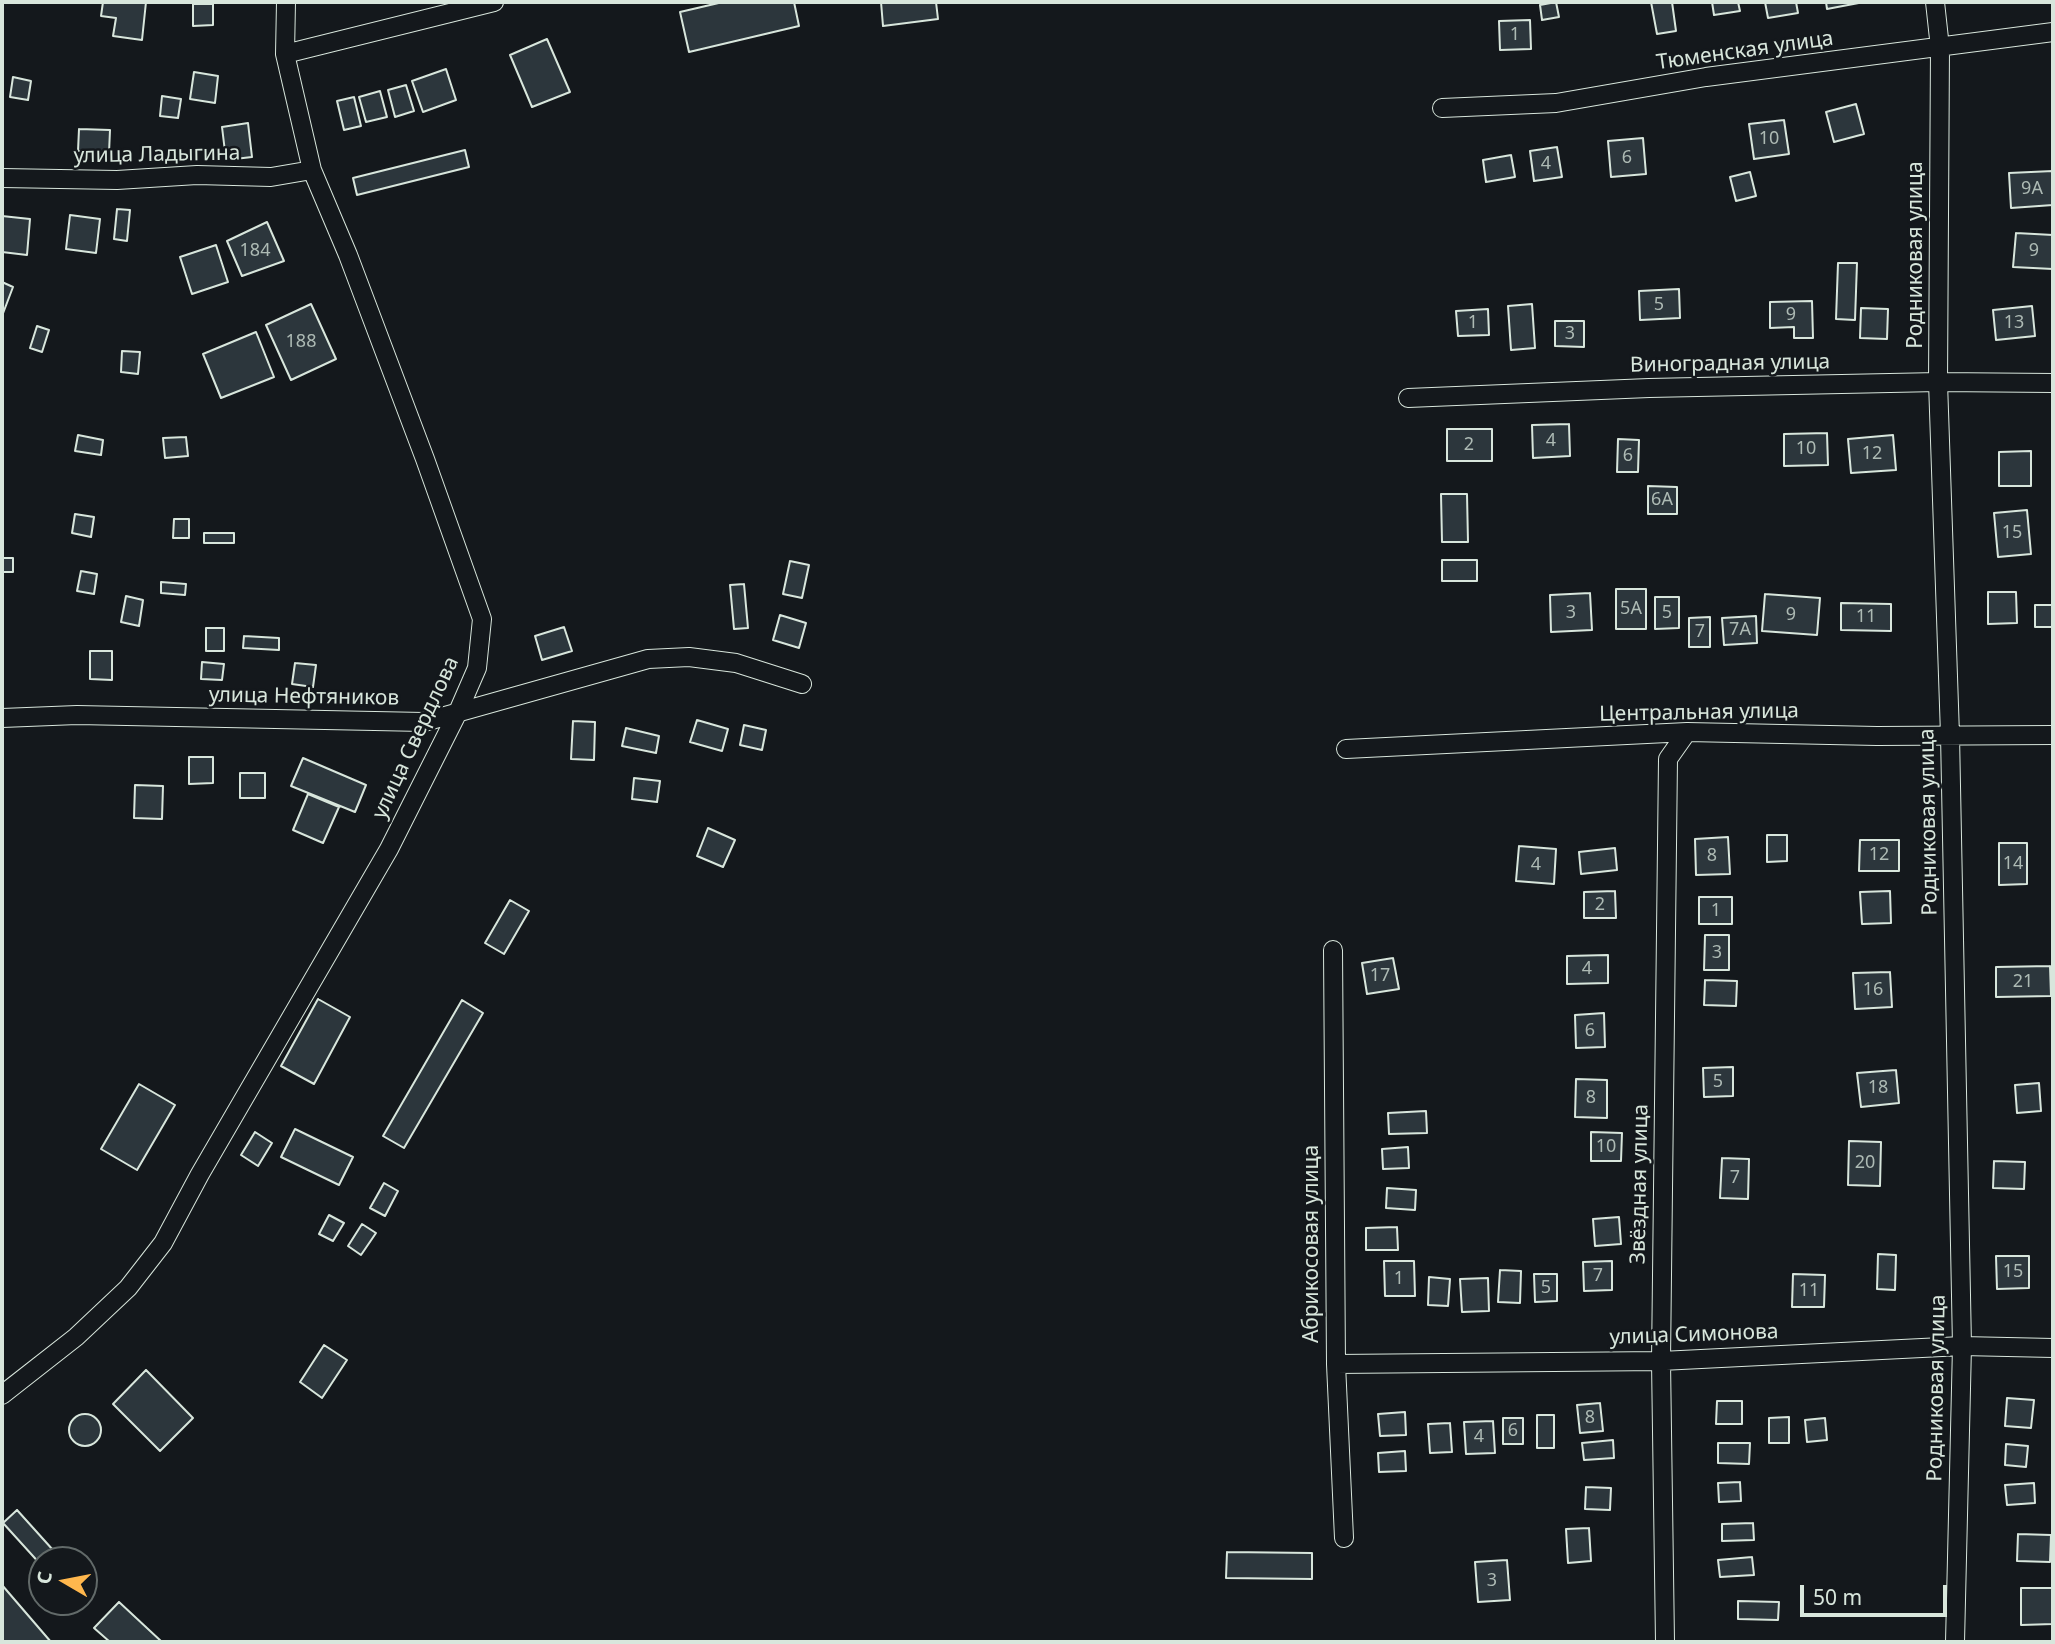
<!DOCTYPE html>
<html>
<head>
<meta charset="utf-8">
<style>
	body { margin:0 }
	#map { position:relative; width:2055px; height:1644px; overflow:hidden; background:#14181c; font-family:"Noto Sans",sans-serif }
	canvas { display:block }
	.frame { position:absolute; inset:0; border:4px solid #d8e6dc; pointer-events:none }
	.north { position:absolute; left:28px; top:1546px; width:70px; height:70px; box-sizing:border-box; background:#14181c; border:2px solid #626a69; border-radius:50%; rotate:280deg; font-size:19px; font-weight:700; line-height:28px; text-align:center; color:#d8e6dc }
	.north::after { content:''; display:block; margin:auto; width:24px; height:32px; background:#ffb74d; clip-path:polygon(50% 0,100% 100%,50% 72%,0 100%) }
	.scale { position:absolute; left:1800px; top:1585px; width:147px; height:32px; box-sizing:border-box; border:4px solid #d8e6dc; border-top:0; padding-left:9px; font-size:21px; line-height:24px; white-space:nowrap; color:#d8e6dc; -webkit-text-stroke:5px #14181c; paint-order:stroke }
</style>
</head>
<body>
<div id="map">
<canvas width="2055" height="1644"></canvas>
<div class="frame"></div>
<div class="north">С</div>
<div class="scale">50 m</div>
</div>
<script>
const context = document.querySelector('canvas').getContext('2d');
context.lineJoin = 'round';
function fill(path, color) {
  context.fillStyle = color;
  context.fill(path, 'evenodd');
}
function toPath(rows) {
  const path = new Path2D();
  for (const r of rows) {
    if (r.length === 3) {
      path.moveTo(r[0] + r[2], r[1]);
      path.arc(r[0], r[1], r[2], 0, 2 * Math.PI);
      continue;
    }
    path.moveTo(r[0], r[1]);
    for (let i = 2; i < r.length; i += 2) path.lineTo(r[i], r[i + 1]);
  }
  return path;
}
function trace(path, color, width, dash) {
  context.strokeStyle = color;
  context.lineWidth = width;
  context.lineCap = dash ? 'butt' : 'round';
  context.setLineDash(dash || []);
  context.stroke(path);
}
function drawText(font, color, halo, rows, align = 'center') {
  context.font = font + ' "Noto Sans",sans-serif';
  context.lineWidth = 5;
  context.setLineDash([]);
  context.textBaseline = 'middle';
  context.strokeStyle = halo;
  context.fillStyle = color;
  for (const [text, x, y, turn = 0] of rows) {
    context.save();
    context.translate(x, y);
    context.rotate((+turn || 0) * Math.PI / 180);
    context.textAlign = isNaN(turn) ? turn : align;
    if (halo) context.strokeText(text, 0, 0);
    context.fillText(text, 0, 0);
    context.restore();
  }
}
const building = toPath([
	[103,2,146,2,142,40,113,36,116,18,101,16,103,2],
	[723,2,794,2,799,26,689,52,680,12,723,2],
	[881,2,936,2,938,19,883,26,881,2],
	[1556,2,1559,17,1542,20,1540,5,1556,2],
	[1651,2,1672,2,1676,31,1657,34,1651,2],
	[1712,2,1738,2,1740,11,1714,15,1712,2],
	[1765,2,1796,2,1798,13,1768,18,1765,2],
	[1826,2,1864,2,1827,9,1826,2],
	[193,4,213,4,213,25,193,26,193,4],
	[1530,20,1531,49,1500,50,1499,21,1530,20],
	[547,39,570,92,532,107,510,55,547,39],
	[446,69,456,100,423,112,412,81,446,69],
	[194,72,218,76,215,103,190,99,194,72],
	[13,77,31,81,28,100,10,97,13,77],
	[406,85,414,111,395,117,388,90,406,85],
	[380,91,387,117,366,122,359,97,380,91],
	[162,96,181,99,178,118,160,116,162,96],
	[354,97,361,126,344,130,337,101,354,97],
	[1856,104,1864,134,1834,142,1826,112,1856,104],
	[1784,120,1789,154,1754,159,1749,124,1784,120],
	[248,123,252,157,226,160,222,127,248,123],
	[79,129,110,130,109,153,78,151,79,129],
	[1643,138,1646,174,1611,177,1608,141,1643,138],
	[1557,147,1562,177,1534,181,1530,151,1557,147],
	[465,150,469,167,357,195,353,178,465,150],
	[1511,155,1515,177,1486,182,1483,160,1511,155],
	[2053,171,2053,205,2011,208,2009,173,2053,171],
	[1750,172,1756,196,1736,201,1730,177,1750,172],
	[117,209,130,210,127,241,114,239,117,209],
	[70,215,100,219,96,253,66,249,70,215],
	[2,216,30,219,27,255,2,252,2,216],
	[267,222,284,261,242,276,227,241,267,222],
	[2016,233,2053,235,2053,269,2013,267,2016,233],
	[216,245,228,282,192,294,180,257,216,245],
	[1838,263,1857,263,1855,320,1836,319,1838,263],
	[2,282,13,287,2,316,2,282],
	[1679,289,1680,318,1640,320,1639,291,1679,289],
	[1812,301,1813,338,1794,338,1794,327,1770,328,1770,302,1812,301],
	[311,304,336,359,291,380,266,325,311,304],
	[1532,304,1535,348,1511,350,1508,306,1532,304],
	[2032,306,2035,336,1996,340,1993,310,2032,306],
	[1861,308,1888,309,1887,339,1860,338,1861,308],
	[1488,309,1489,335,1458,336,1456,311,1488,309],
	[1555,321,1584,321,1584,347,1555,346,1555,321],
	[37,326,49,330,42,352,30,348,37,326],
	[256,332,274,377,221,398,203,354,256,332],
	[122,351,140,352,138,374,121,372,122,351],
	[1569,424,1570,456,1533,458,1532,425,1569,424],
	[1447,429,1492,429,1492,461,1447,461,1447,429],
	[1827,433,1828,465,1784,466,1784,434,1827,433],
	[78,435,103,440,101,455,75,451,78,435],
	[1893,435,1896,470,1851,473,1848,439,1893,435],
	[186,437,188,456,165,458,163,438,186,437],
	[1618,439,1639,440,1638,472,1617,472,1618,439],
	[2031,451,2031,486,1999,486,1999,452,2031,451],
	[1648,486,1677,487,1677,514,1648,514,1648,486],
	[1441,494,1467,494,1468,542,1442,542,1441,494],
	[2027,510,2031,554,1998,557,1994,513,2027,510],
	[75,514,94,517,91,537,72,533,75,514],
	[174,519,189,519,189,538,173,538,174,519],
	[204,533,234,533,234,543,204,543,204,533],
	[2,558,13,558,13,572,2,572,2,558],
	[1442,560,1477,560,1477,581,1442,581,1442,560],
	[790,561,809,565,802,598,783,594,790,561],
	[81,571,97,574,94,594,77,591,81,571],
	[161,582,186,584,185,595,161,593,161,582],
	[744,584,748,628,734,629,730,585,744,584],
	[1616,589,1646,589,1646,629,1616,629,1616,589],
	[1988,592,2016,592,2017,623,1988,624,1988,592],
	[1590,593,1592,630,1551,632,1550,595,1590,593],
	[1765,594,1820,598,1817,635,1762,631,1765,594],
	[126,596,143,600,139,626,121,622,126,596],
	[1655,597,1679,597,1679,628,1655,629,1655,597],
	[1841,603,1891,604,1891,631,1841,630,1841,603],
	[2035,605,2053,605,2053,627,2035,627,2035,605],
	[780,615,806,623,799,648,773,640,780,615],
	[1756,616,1757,643,1724,645,1722,618,1756,616],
	[1710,617,1710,647,1689,647,1689,618,1710,617],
	[564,627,572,651,542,660,535,636,564,627],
	[206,628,224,628,224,651,206,651,206,628],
	[244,636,279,638,279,650,243,648,244,636],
	[90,651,112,651,112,680,90,679,90,651],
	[202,662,224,664,222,680,201,679,202,662],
	[295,663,316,665,313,687,292,684,295,663],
	[697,720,728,729,722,751,690,742,697,720],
	[573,721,595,722,594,760,571,759,573,721],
	[744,725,766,730,762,750,740,745,744,725],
	[626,728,659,736,656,753,622,746,626,728],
	[189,757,213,757,213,783,189,784,189,757],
	[303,758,366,785,355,812,291,786,303,758],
	[240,773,265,773,265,798,240,798,240,773],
	[634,778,660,781,657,802,632,799,634,778],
	[135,785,163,786,162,819,134,818,135,785],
	[308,794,339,807,323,843,293,830,308,794],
	[708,828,735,840,723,867,697,856,708,828],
	[1767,835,1787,835,1787,861,1767,862,1767,835],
	[1728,837,1730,874,1696,875,1695,839,1728,837],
	[1860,840,1899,840,1899,871,1859,871,1860,840],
	[1999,843,2027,843,2027,884,1999,885,1999,843],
	[1519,846,1556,849,1554,884,1516,881,1519,846],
	[1615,848,1617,870,1581,874,1579,852,1615,848],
	[1615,891,1616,918,1584,918,1584,892,1615,891],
	[1890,891,1891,923,1862,924,1860,892,1890,891],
	[1699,897,1732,897,1732,924,1699,924,1699,897],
	[510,900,529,911,504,954,485,943,510,900],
	[1705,935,1729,935,1729,970,1704,970,1705,935],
	[1608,955,1608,983,1567,984,1567,956,1608,955],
	[1393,958,1399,989,1367,994,1362,963,1393,958],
	[2050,966,2051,996,1996,997,1996,967,2050,966],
	[1890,972,1892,1007,1855,1009,1853,973,1890,972],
	[1705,980,1737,981,1736,1006,1704,1005,1705,980],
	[318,999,350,1017,314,1084,281,1066,318,999],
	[462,1000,483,1013,404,1148,383,1136,462,1000],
	[1604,1013,1605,1047,1576,1048,1575,1015,1604,1013],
	[1733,1067,1733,1096,1704,1097,1703,1068,1733,1067],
	[1896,1070,1899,1103,1861,1107,1857,1073,1896,1070],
	[1576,1079,1607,1080,1607,1118,1575,1117,1576,1079],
	[2039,1083,2041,1111,2017,1113,2015,1085,2039,1083],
	[139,1084,175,1105,137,1170,101,1149,139,1084],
	[1426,1111,1427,1133,1389,1134,1388,1113,1426,1111],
	[295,1129,353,1157,339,1185,281,1157,295,1129],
	[255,1132,272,1143,258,1166,241,1155,255,1132],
	[1591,1132,1622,1133,1621,1161,1591,1161,1591,1132],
	[1849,1141,1881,1142,1880,1186,1848,1185,1849,1141],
	[1408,1147,1409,1168,1383,1169,1382,1149,1408,1147],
	[1722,1158,1749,1159,1748,1199,1720,1198,1722,1158],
	[1994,1161,2025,1162,2024,1189,1993,1188,1994,1161],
	[384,1183,398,1191,385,1216,370,1208,384,1183],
	[1387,1188,1416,1190,1415,1210,1386,1208,1387,1188],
	[329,1215,344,1223,333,1241,319,1234,329,1215],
	[1619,1217,1621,1244,1595,1246,1593,1219,1619,1217],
	[362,1224,376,1233,361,1255,348,1246,362,1224],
	[1397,1227,1398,1250,1366,1250,1366,1228,1397,1227],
	[1878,1254,1896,1255,1895,1290,1877,1289,1878,1254],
	[1996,1256,2029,1256,2029,1288,1997,1289,1996,1256],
	[1384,1261,1414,1261,1415,1296,1385,1296,1384,1261],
	[1612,1261,1612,1290,1584,1291,1583,1262,1612,1261],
	[1500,1270,1521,1271,1520,1303,1498,1302,1500,1270],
	[1534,1274,1557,1274,1557,1301,1535,1302,1534,1274],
	[1793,1274,1825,1275,1824,1307,1792,1307,1793,1274],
	[1429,1277,1450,1279,1448,1306,1428,1305,1429,1277],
	[1488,1278,1489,1311,1462,1312,1460,1279,1488,1278],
	[324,1345,347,1360,322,1398,300,1382,324,1345],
	[146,1370,193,1418,160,1451,113,1404,146,1370],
	[2007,1398,2034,1400,2031,1428,2005,1426,2007,1398],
	[1717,1401,1742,1401,1742,1424,1716,1424,1717,1401],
	[1600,1403,1603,1431,1580,1433,1577,1405,1600,1403],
	[1405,1412,1406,1435,1380,1436,1378,1414,1405,1412],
	[85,1430,16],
	[1537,1415,1554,1415,1554,1448,1537,1448,1537,1415],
	[1789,1417,1789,1443,1769,1443,1769,1418,1789,1417],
	[1503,1418,1523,1418,1523,1444,1503,1444,1503,1418],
	[1825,1418,1827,1440,1807,1442,1805,1420,1825,1418],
	[1493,1421,1495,1453,1466,1454,1464,1422,1493,1421],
	[1450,1423,1452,1452,1430,1453,1428,1424,1450,1423],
	[1613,1440,1614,1458,1584,1460,1582,1443,1613,1440],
	[1718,1443,1750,1443,1749,1464,1718,1463,1718,1443],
	[2006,1444,2028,1446,2026,1467,2005,1465,2006,1444],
	[1405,1451,1406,1471,1379,1472,1378,1453,1405,1451],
	[1740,1482,1741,1501,1719,1502,1718,1483,1740,1482],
	[2034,1483,2035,1503,2007,1505,2005,1485,2034,1483],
	[1586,1487,1611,1488,1610,1510,1585,1509,1586,1487],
	[17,1510,62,1560,42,1560,42,1566,3,1523,17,1510],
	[1753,1523,1754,1540,1722,1541,1722,1524,1753,1523],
	[1589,1528,1591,1561,1568,1563,1566,1529,1589,1528],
	[2018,1534,2051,1535,2050,1562,2017,1561,2018,1534],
	[1227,1552,1312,1553,1312,1579,1226,1578,1227,1552],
	[1752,1557,1754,1575,1720,1577,1718,1560,1752,1557],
	[1507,1560,1510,1600,1478,1602,1475,1562,1507,1560],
	[2,1585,51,1642,2,1642,2,1585],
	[2021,1588,2053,1588,2053,1624,2021,1625,2021,1588],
	[1738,1601,1779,1602,1778,1620,1738,1619,1738,1601],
	[119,1602,162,1642,110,1642,94,1628,119,1602]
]);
fill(building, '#2c363c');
trace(building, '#d8e6dc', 2);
const street = toPath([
	[1935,2,1940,48,1938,382,1950,735,1962,1346,1955,1642],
	[285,54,494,2],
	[1442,108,1556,103,1706,77,2053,32],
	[2,178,117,180,197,175,271,177,312,170],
	[1408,398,1649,388,1938,382,2053,383],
	[2,718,77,715,424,722,648,659,689,657,736,663,802,684],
	[1346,749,1687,732,1877,736,2053,735],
	[1333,950,1336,1364,1344,1538],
	[1336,1364,1661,1361,1962,1346,2053,1348],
	[2,1395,76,1337,128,1288,163,1243,200,1174,389,849,457,714,477,668,482,619,425,459,348,255,312,170,285,54,286,2],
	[1665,1642,1661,1361,1668,759,1687,732]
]);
trace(street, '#d8e6dc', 20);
trace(street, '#14181c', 18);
drawText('18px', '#adbab4', null, [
	["1",1515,35],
	["10",1769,139],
	["6",1627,158],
	["4",1546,164],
	["9А",2032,189],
	["184",255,251],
	["9",2034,251],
	["5",1659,305],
	["9",1791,315],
	["1",1473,323],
	["13",2014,323],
	["3",1570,334],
	["188",301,342],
	["4",1551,441],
	["2",1469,445],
	["10",1806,449],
	["12",1872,454],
	["6",1628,456],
	["6А",1662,500],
	["15",2012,533],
	["5А",1631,609],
	["3",1571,613],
	["5",1667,613],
	["9",1791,615],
	["11",1866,617],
	["7А",1740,630],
	["7",1700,632],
	["12",1879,855],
	["8",1712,856],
	["14",2013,864],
	["4",1536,865],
	["2",1600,905],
	["1",1716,911],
	["3",1717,953],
	["4",1587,969],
	["17",1380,976],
	["21",2023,982],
	["16",1873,990],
	["6",1590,1031],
	["5",1718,1082],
	["18",1878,1088],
	["8",1591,1098],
	["10",1606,1147],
	["20",1865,1163],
	["7",1735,1178],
	["15",2013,1272],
	["7",1598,1276],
	["1",1399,1279],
	["5",1546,1288],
	["11",1809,1291],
	["8",1590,1418],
	["6",1513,1431],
	["4",1479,1437],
	["3",1492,1581]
]);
drawText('21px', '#d8e6dc', '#14181c', [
	["Тюменская улица",1745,51,-8],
	["улица Ладыгина",157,155,-1],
	["Родниковая улица",1916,255,-90],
	["Виноградная улица",1730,364,-1],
	["улица Нефтяников",304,697,1],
	["Центральная улица",1699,713,-1],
	["улица Свердлова",416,738,-65],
	["Родниковая улица",1929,822,-91],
	["Звёздная улица",1640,1184,-89],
	["Абрикосовая улица",1312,1244,-90],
	["улица Симонова",1694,1335,-2],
	["Родниковая улица",1937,1388,-89]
]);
</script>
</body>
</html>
